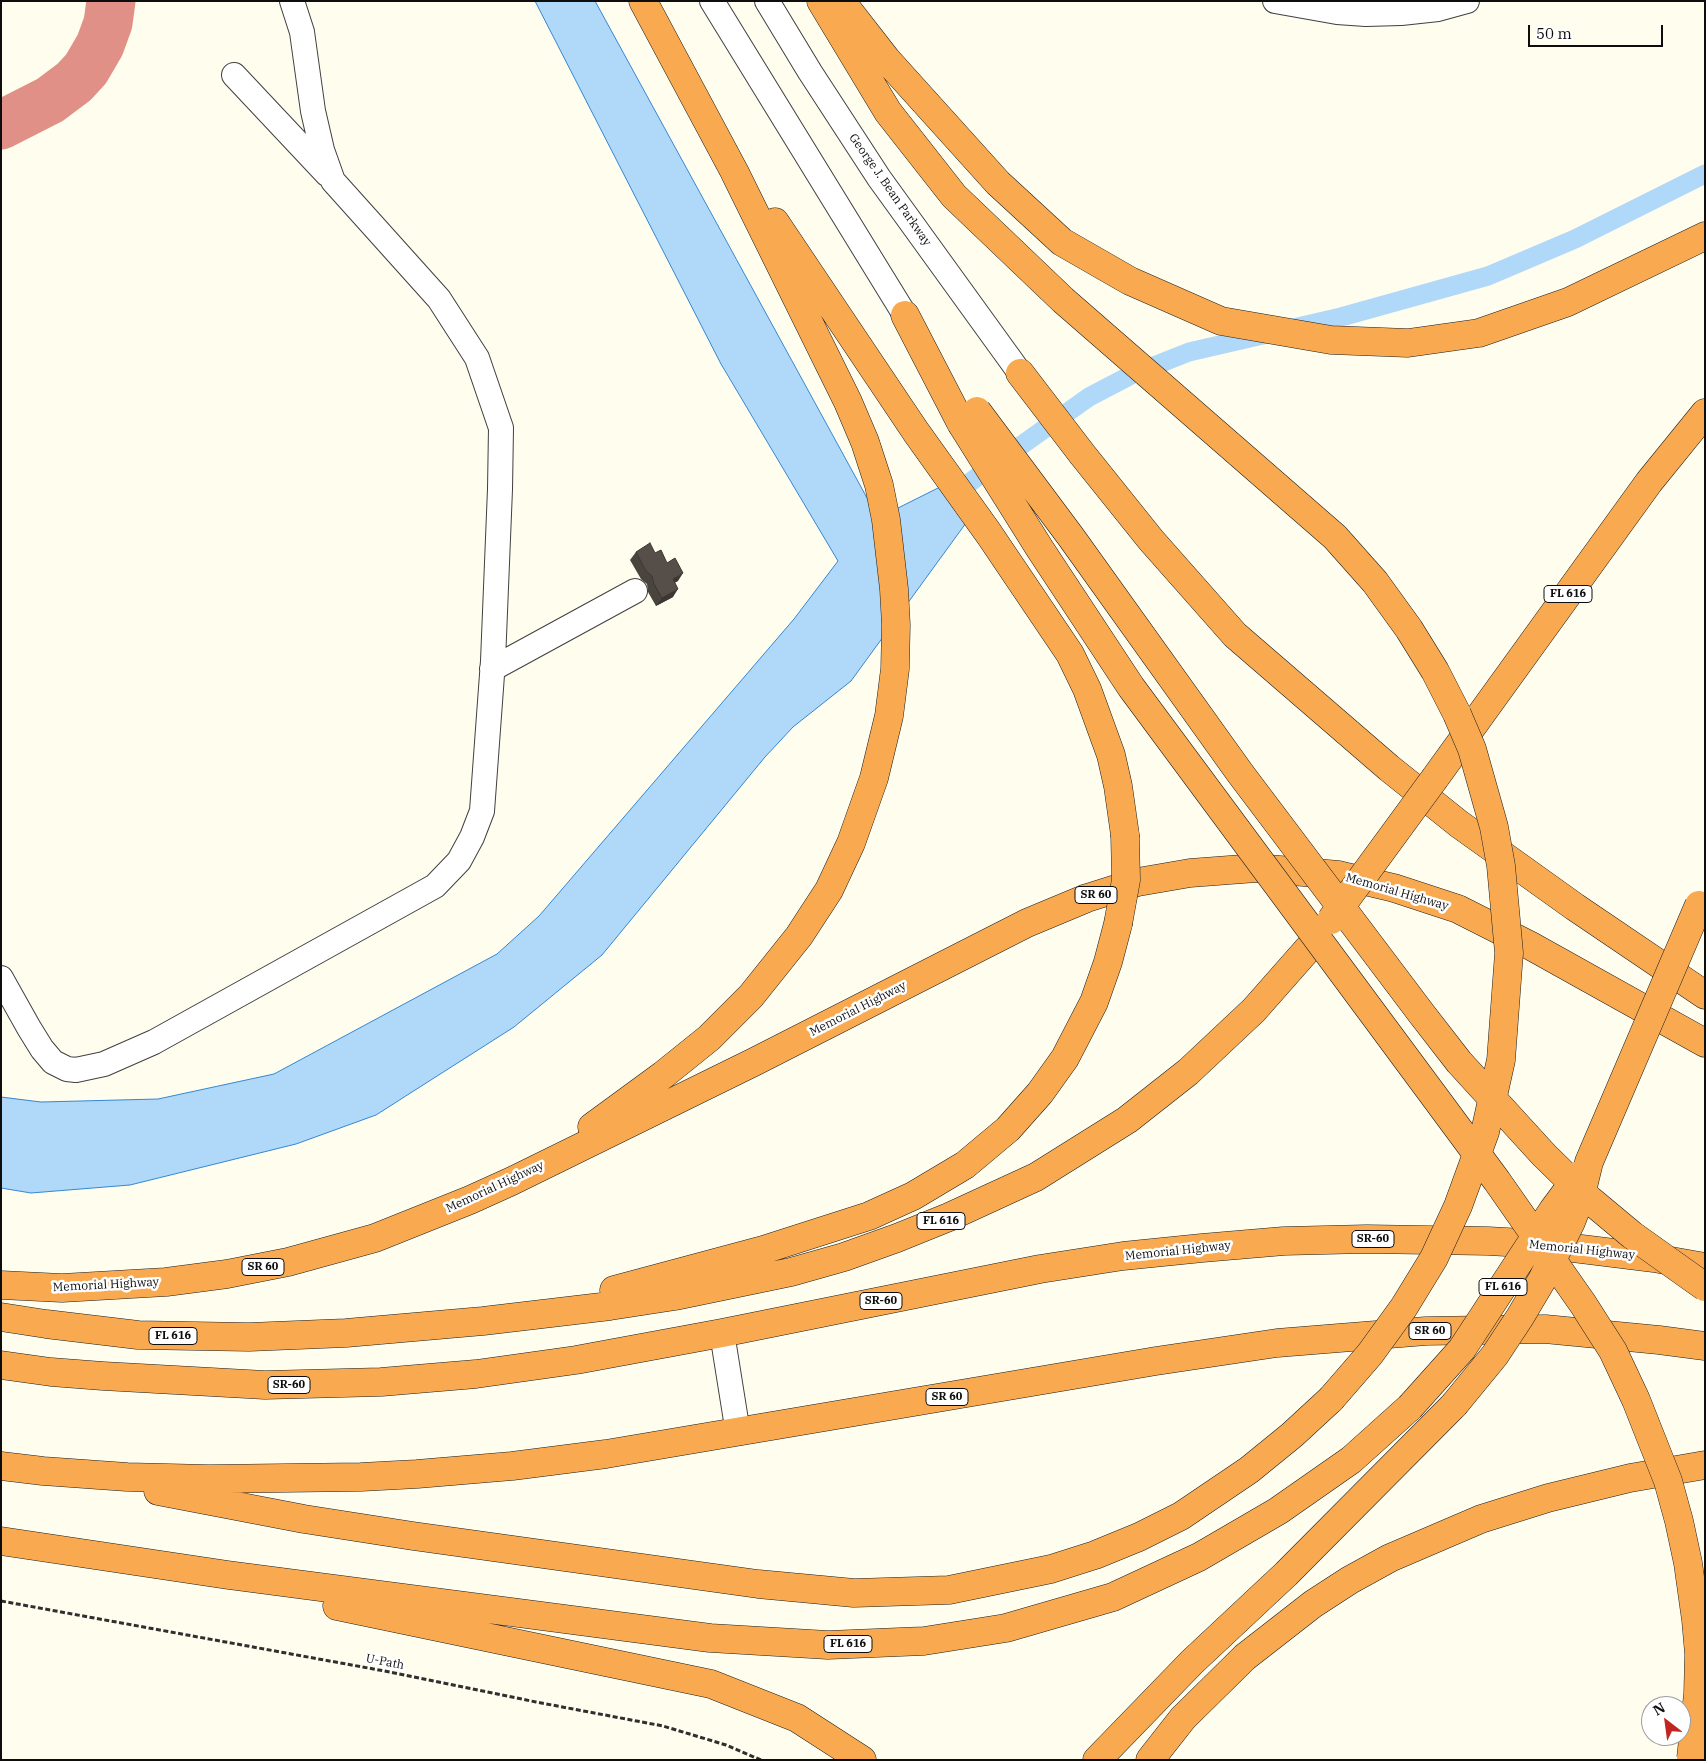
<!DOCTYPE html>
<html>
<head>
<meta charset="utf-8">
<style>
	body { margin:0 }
	#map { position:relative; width:1706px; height:1761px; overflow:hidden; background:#fffded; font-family:"IBM Plex Serif",serif }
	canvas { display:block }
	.frame { position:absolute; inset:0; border:2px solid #0d0d0d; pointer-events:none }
	.north { position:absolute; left:1641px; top:1696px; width:50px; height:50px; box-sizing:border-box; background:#fff; border:1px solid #9e9e9e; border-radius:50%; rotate:330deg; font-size:14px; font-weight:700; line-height:20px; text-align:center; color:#0d0d0d }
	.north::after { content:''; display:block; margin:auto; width:18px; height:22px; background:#c22420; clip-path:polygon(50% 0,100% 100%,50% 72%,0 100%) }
	.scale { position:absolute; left:1528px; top:25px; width:135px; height:22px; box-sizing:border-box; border:2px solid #0d0d0d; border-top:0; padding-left:6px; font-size:15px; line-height:18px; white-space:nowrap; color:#0d0d0d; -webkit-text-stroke:4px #fff; paint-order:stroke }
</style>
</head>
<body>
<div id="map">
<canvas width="1706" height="1761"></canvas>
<div class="frame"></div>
<div class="north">N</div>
<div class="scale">50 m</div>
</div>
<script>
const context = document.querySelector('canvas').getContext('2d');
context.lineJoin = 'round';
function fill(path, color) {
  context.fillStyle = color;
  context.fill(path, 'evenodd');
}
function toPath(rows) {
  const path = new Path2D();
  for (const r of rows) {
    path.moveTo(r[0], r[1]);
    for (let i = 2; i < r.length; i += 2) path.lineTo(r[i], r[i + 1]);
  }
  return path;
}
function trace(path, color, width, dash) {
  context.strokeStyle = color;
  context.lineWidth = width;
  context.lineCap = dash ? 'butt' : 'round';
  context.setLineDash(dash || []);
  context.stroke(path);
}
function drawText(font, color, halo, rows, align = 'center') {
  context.font = font + ' "IBM Plex Serif",serif';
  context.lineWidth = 5;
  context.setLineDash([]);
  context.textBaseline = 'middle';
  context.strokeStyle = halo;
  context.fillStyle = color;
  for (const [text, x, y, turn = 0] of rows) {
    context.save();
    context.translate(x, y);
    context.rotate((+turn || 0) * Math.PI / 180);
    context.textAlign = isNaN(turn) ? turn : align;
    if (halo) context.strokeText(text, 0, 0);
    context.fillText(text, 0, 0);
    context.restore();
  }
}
const water = toPath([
	[535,1,595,1,878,518,954,480,966,523,851,681,793,727,765,757,602,955,514,1027,376,1115,296,1144,130,1185,31,1193,1,1188,1,1097,41,1102,158,1099,274,1074,497,954,539,916,794,619,838,561,721,364,535,1]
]);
fill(water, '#b0d8f8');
trace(water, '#3487d2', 1);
trace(toPath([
	[949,499,977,477,1089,397,1131,375,1189,352,1341,317,1488,276,1575,239,1705,174]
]), '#b0d8f8', 19);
trace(toPath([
	[1,125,50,100,74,82,86,69,100,45,108,23,111,1]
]), '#e09086', 49);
const minor = toPath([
	[712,1,905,315],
	[767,1,810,72,879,178,1020,373],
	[1275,1,1337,12,1366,14,1401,13,1438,9,1467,1],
	[234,75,327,174],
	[492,669,635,591],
	[1,978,29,1028,42,1049,53,1062,67,1069,76,1070,104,1064,154,1042,435,886,459,861,472,837,482,811,493,661,500,489,501,428,477,358,439,299,333,181,322,150,313,111,302,32,292,1],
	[722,1333,738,1433]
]);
const highway = toPath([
	[821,1,888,112,954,196,1063,300,1335,537,1375,582,1409,629,1435,671,1457,714],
	[841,1,887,60,998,183,1062,242,1130,281,1221,321,1331,340,1408,343,1479,333,1568,302,1705,236],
	[775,222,916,432,989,534,1070,654,1087,689,1111,755,1118,786,1125,835],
	[905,315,961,423],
	[1020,373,1082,454,1151,540,1235,635,1389,768,1459,824,1575,907,1705,995],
	[1435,778,1649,482,1705,413],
	[592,1127,663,1075,709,1038,751,996,799,936,829,890,851,843,874,778,889,716,895,669,896,625,894,589,886,520,879,485,865,442,848,402,734,171,643,1],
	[1,1285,62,1288,166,1282,227,1274,288,1262,375,1238,470,1200,512,1181,754,1062,1027,923,1087,898,1138,882,1190,873,1256,868,1339,875,1394,888,1458,909,1531,946,1705,1043],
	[614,1290,763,1250,869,1216,913,1196,965,1165,1008,1129,1040,1093,1065,1058,1094,1002,1108,962,1118,924],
	[1,1317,46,1324,138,1335,249,1337,346,1333,483,1321,610,1306,675,1296,791,1272,844,1257,897,1238,949,1217,1036,1177,1127,1120,1188,1072,1254,1010,1314,942],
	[1,1365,51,1372,103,1376,265,1385,381,1382,476,1374,576,1360,722,1333,1040,1269,1123,1256,1202,1248,1284,1241,1367,1239,1488,1241,1541,1244,1654,1258,1705,1267],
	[1,1466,43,1471,127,1477,209,1479,361,1477,417,1474,512,1466,606,1454,1156,1361,1277,1343,1426,1331,1545,1329,1659,1340,1705,1346],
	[158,1491,304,1519,413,1536,758,1584,854,1593,949,1590,1051,1569,1095,1555,1139,1537,1181,1516,1249,1470,1292,1435,1331,1399],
	[1,1541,228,1575,710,1638,828,1645,924,1641,1006,1628,1113,1597,1199,1557,1278,1511,1351,1460,1410,1407],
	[337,1606,711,1684,797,1718,862,1760],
	[1097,1760,1192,1662,1286,1574,1454,1405],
	[1150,1760,1183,1718,1245,1657,1313,1604,1350,1580,1390,1558,1481,1519,1548,1498,1630,1478,1705,1465]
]);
trace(minor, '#404040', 26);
trace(highway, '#1e1e1e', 29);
trace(toPath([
	[1,1601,390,1672,536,1702,663,1726,726,1745,761,1760]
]), '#2f2f2f', 3, [5, 2.5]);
trace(minor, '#fff', 24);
trace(highway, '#f9aa50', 28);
const highwayBridge = toPath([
	[977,411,1071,537,1240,773,1421,1013,1459,1062,1544,1155,1590,1200,1632,1235,1705,1287],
	[961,423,1040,549,1131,687,1497,1181,1583,1304,1613,1351,1636,1400,1668,1481,1679,1521,1688,1563,1696,1620,1699,1654,1698,1694,1691,1758],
	[1331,920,1435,778],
	[1118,924,1126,880,1125,835],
	[1331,1399,1370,1354,1404,1307,1434,1258,1458,1206,1485,1132,1501,1060,1509,953,1501,866,1494,827,1472,749,1457,714],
	[1454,1405,1495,1355,1520,1317,1542,1280,1571,1222,1580,1199,1589,1162,1699,905],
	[1410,1407,1462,1349,1553,1210,1579,1175]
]);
trace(highwayBridge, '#1e1e1e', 29, []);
trace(highwayBridge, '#f9aa50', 28);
fill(toPath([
	[636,552,655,553,678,581,675,582,673,597,656,606,648,592,647,584,641,579,630,560]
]), '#4a443f');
fill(toPath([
	[683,573,678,581,667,587,673,579],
	[678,589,673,597,656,606,662,598]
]), '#3c3733');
const building = toPath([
	[650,543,655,553,661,550,667,563,675,558,683,573,673,579,678,589,662,598,654,584,652,576,646,571,636,552,650,543]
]);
fill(building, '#564f49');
trace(building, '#3c3733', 1);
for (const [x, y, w] of [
	[1568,594,48],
	[1096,895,42],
	[941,1221,48],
	[1373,1239,42],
	[263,1267,42],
	[1503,1287,48],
	[881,1301,42],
	[1430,1331,42],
	[173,1336,48],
	[289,1385,42],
	[947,1397,42],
	[848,1644,48]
]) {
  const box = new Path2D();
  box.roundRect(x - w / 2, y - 8.5, w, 17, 4);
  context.fillStyle = '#fff';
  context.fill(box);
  trace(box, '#0d0d0d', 1);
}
drawText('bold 11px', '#0d0d0d', null, [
	["FL 616",1568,594],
	["SR 60",1096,895],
	["FL 616",941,1221],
	["SR-60",1373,1239],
	["SR 60",263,1267],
	["FL 616",1503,1287],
	["SR-60",881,1301],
	["SR 60",1430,1331],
	["FL 616",173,1336],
	["SR-60",289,1385],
	["SR 60",947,1397],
	["FL 616",848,1644]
]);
drawText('12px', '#0d0d0d', '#fff', [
	["George J. Bean Parkway",890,190,55],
	["Memorial Highway",1397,892,16],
	["Memorial Highway",858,1009,-27],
	["Memorial Highway",495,1187,-25],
	["Memorial Highway",1582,1250,6],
	["Memorial Highway",1178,1251,-6],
	["Memorial Highway",106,1285,-3],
	["U-Path",385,1662,11]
]);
</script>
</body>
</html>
